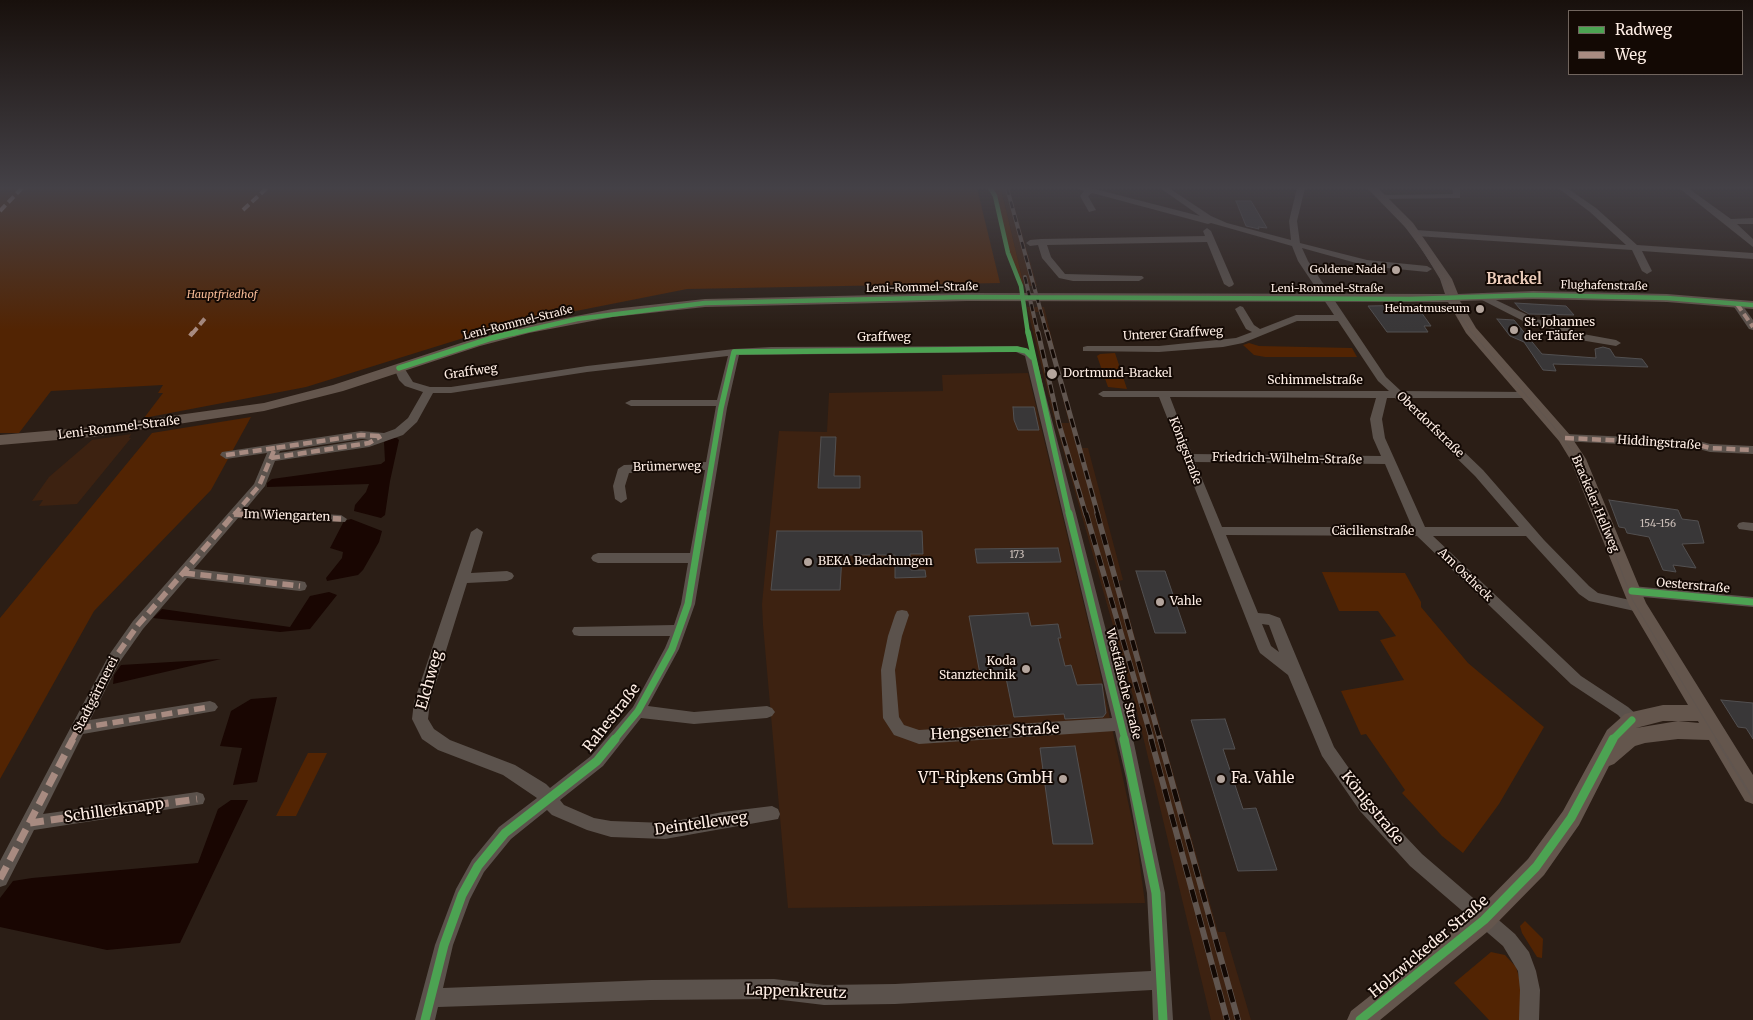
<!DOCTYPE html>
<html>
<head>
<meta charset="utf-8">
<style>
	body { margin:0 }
	#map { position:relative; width:1753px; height:1020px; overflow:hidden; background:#2b1e16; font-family:Merriweather,serif }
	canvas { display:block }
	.legend { position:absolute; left:1568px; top:10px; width:175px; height:65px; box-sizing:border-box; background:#130904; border:1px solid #71655e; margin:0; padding:6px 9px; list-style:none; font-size:15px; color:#feeee5 }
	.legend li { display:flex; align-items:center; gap:10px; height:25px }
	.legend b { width:25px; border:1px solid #71655e }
</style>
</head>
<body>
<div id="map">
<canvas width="1753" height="1020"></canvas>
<ul class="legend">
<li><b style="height:6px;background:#4ca352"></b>Radweg</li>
<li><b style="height:6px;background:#a88b81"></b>Weg</li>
</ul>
</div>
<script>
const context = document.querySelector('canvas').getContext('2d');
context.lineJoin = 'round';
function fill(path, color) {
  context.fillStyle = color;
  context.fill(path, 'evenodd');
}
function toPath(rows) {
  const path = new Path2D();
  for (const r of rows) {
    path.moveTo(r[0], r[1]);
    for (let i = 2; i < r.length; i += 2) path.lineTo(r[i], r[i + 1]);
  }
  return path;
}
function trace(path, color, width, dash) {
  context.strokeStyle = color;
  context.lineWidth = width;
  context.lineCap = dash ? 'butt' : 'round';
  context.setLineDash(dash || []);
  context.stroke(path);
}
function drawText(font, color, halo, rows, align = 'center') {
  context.font = font + ' Merriweather,serif';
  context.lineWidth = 4;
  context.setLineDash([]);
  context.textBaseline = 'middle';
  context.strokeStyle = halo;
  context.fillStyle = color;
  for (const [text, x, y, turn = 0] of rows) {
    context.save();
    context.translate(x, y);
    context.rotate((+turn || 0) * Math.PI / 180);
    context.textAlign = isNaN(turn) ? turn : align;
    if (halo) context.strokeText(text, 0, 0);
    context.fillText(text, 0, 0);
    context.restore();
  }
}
fill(toPath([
	[1001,188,1009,188,1037,286,1024,286],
	[1027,307,1044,307,1066,396,1063,397,1040,312,1034,312,1054,397,1049,397],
	[1028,373,1099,668,1137,843,1145,903,788,908,763,625,762,604,779,431,827,432,829,393,943,391,942,375],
	[1055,399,1061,423,1069,423,1063,399,1067,399,1081,448,1088,448,1123,580,1119,581,1218,932,1225,932,1251,1020,1211,1020,1135,703,1049,400],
	[131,434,129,438,131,438,77,504,39,506,43,500,32,501,49,477,92,440]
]), '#3d2211');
fill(toPath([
	[0,188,977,188,1000,283,687,289,576,311,470,336,306,387,144,418,163,393,158,393,163,385,51,391,19,433,0,433],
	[991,188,1001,188,1024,286,1010,256,997,197],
	[1249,343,1259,346,1352,348,1357,357,1265,357,1254,355,1243,345],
	[1115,353,1127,389,1108,387,1097,356,1100,354],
	[251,417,211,490,94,611,0,779,0,618,152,433],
	[1322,572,1405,573,1421,602,1421,607,1468,663,1544,727,1499,804,1463,853,1442,836,1402,793,1405,790,1366,734,1361,735,1341,691,1404,680,1380,640,1396,636,1378,611,1339,611],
	[308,753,327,753,296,816,276,816],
	[1525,921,1543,939,1542,958,1537,957,1522,933,1520,926],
	[1491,952,1505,955,1516,967,1521,984,1520,1020,1489,1020,1454,983]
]), '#522403');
fill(toPath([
	[390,438,397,438,399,440,390,481,385,515,381,518,354,511,355,505,366,492,369,484,267,487,267,483,272,479,381,464,385,461,384,442],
	[351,519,382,531,379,542,363,570,358,575,327,581,326,578,342,558,343,552,330,548,344,521],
	[329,592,337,595,310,629,280,632,153,618,162,609,290,627,310,596],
	[221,659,113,684,114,675,121,665],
	[277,697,257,782,233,785,242,748,220,746,231,711,251,699],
	[231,800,248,800,180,943,107,950,0,927,0,898,13,881,32,878,198,863,218,809]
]), '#190602');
const building = toPath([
	[1236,201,1251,201,1267,228,1258,227,1259,229,1246,226,1236,201],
	[1515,303,1566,306,1574,315,1529,314,1520,309,1515,303],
	[1416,305,1431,326,1424,326,1428,332,1387,332,1368,306,1416,305],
	[1497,319,1514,320,1542,354,1596,358,1595,349,1603,347,1610,349,1615,357,1642,359,1648,367,1553,364,1556,371,1543,370,1524,342,1510,336,1497,319],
	[1013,407,1034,407,1039,430,1018,430,1014,420,1013,407],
	[821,437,836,437,834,476,860,476,860,488,818,488,821,437],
	[1609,500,1678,510,1682,519,1698,521,1704,543,1682,544,1696,568,1673,565,1676,572,1663,570,1649,537,1627,533,1625,528,1619,527,1609,500],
	[777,531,922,531,923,554,910,554,911,570,925,570,926,577,895,578,895,555,842,555,840,590,771,590,777,531],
	[1058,548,1061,562,977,563,975,549,1058,548],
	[1136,571,1165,571,1186,633,1155,633,1136,571],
	[1028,613,1031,626,1058,624,1061,638,1058,638,1065,666,1071,665,1077,685,1102,684,1106,713,1103,717,1065,719,1064,714,1014,717,1005,673,980,674,969,616,1028,613],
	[1721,700,1753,703,1753,739,1746,728,1738,727,1721,700],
	[1225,719,1235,749,1223,749,1243,809,1256,808,1277,870,1238,871,1191,720,1225,719],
	[1075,746,1093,844,1053,844,1040,748,1075,746]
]);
fill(building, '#393738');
trace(building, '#525051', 1);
fill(toPath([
	[1077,188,1091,188,1200,216,1160,188,1169,188,1211,216,1227,223,1291,240,1289,221,1297,188,1305,188,1297,221,1300,243,1367,260,1427,266,1432,269,1427,272,1367,266,1302,248,1308,261,1386,377,1401,391,1527,392,1532,395,1527,398,1408,398,1483,470,1544,540,1589,586,1598,593,1644,603,1646,607,1644,611,1639,612,1589,601,1579,594,1526,536,1433,536,1581,676,1628,707,1637,715,1640,720,1637,725,1632,726,1627,725,1618,715,1571,684,1417,536,1226,535,1258,613,1269,614,1280,618,1334,747,1372,801,1422,854,1515,934,1529,952,1536,971,1540,990,1539,1020,1519,1020,1520,990,1518,971,1503,946,1410,866,1360,811,1322,756,1288,675,1260,653,1258,649,1159,397,1103,397,1098,394,1103,391,1389,391,1378,381,1338,321,1297,321,1243,343,1223,347,1159,352,1083,351,1083,347,1087,346,1159,346,1236,338,1252,332,1246,329,1235,309,1240,306,1243,307,1254,325,1260,329,1296,315,1334,315,1298,261,1292,246,1211,223,1208,224,1092,193,1088,196,1096,210,1089,212,1080,196,1084,191,1077,188],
	[1170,397,1376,398,1370,419,1373,438,1381,456,1192,454,1170,397],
	[1387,398,1395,398,1475,476,1519,527,1425,527,1385,438,1382,419,1387,398],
	[1195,462,1385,464,1412,527,1222,527,1195,462],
	[1262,624,1269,625,1279,652,1271,646,1262,624],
	[1452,188,1460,188,1460,198,1381,199,1377,197,1381,195,1453,194,1452,188],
	[1558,188,1567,188,1596,208,1637,245,1753,253,1753,259,1642,251,1652,271,1647,274,1642,271,1632,250,1416,236,1412,233,1416,230,1626,245,1590,212,1558,188],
	[1679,188,1688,188,1731,219,1753,218,1753,224,1737,224,1753,239,1753,247,1679,188],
	[1207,228,1211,231,1234,284,1232,286,1229,287,1224,284,1207,242,1047,245,1051,257,1065,274,1142,276,1144,278,1139,281,1073,281,1059,278,1042,258,1038,245,1030,246,1026,243,1030,240,1041,239,1205,236,1203,231,1207,228],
	[1481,293,1536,319,1560,324,1583,334,1616,340,1621,343,1616,346,1580,340,1553,329,1529,324,1478,298,1476,296,1481,293],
	[1737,301,1740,302,1753,320,1753,330,1749,329,1732,304,1737,301],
	[1017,346,1035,354,1130,724,1165,893,1173,1020,1153,1020,1152,990,895,1004,824,1005,774,999,651,1000,438,1007,435,1020,415,1020,435,945,456,889,472,860,499,827,537,798,503,775,438,750,422,739,412,719,414,702,471,532,477,528,483,532,471,573,507,571,512,573,514,576,512,579,507,581,467,583,430,702,428,719,434,729,450,740,515,765,546,784,550,788,591,756,633,707,665,648,670,636,579,636,574,635,572,631,574,627,674,625,681,604,688,563,598,563,593,561,591,558,593,555,598,553,690,553,705,470,629,473,625,486,627,499,621,503,615,499,613,486,618,469,624,465,706,462,716,406,631,406,625,403,631,400,717,400,728,356,587,372,451,393,433,393,417,422,403,435,369,447,275,461,265,486,245,510,341,515,347,519,345,522,238,518,194,569,300,581,305,582,307,586,305,590,300,591,187,578,143,629,119,663,90,720,210,701,215,703,218,707,215,711,83,734,43,814,197,792,203,794,205,799,203,804,34,830,6,885,0,887,0,861,109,655,133,621,254,484,267,453,226,459,220,455,222,452,361,431,384,433,395,429,408,418,423,392,405,386,399,380,394,368,399,365,403,366,413,382,430,387,451,387,587,366,734,349,771,347,1017,346],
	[1016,352,1025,356,1112,718,919,730,904,725,899,717,895,670,902,636,909,615,907,611,902,610,897,611,895,615,888,636,881,670,883,718,894,735,919,744,1115,731,1126,778,1147,893,1151,971,895,984,824,985,774,979,651,980,443,988,453,945,470,899,484,872,511,839,547,810,552,815,587,830,611,837,665,839,778,819,780,814,778,809,772,806,723,812,665,823,611,821,594,818,564,805,560,800,603,766,641,718,694,724,767,718,772,716,775,712,772,708,767,706,694,712,648,706,679,649,695,604,727,408,739,355,1016,352],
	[361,439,369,439,279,453,280,451,361,439],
	[1565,434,1695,440,1710,444,1753,446,1753,454,1710,452,1695,448,1561,441,1559,438,1565,434],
	[1743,522,1753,523,1753,531,1739,529,1737,526,1739,523,1743,522],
	[1632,586,1753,597,1753,607,1632,596,1627,595,1625,591,1627,587,1632,586]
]), '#5b524c');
fill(toPath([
	[1367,188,1378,188,1413,223,1452,279,1458,294,1533,291,1667,294,1753,301,1753,309,1667,302,1533,299,1460,301,1476,328,1570,435,1586,459,1646,603,1753,775,1753,804,1745,801,1709,740,1678,739,1645,743,1635,746,1614,764,1609,766,1579,825,1544,875,1492,928,1380,1020,1347,1020,1351,1011,1476,912,1528,859,1563,811,1607,730,1625,714,1632,712,1663,705,1688,705,1629,605,1570,459,1559,441,1466,333,1448,302,967,301,705,307,613,317,529,333,480,346,343,391,264,411,92,437,0,445,0,435,92,427,264,403,333,385,470,340,528,325,613,309,705,299,967,293,1445,294,1440,279,1423,251,1405,227,1367,188],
	[1663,721,1698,721,1699,723,1678,721,1636,728,1663,721]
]), '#64564d');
trace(toPath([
	[1371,188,1411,233,1439,275,1453,305,1469,330,1554,427,1572,451,1582,470,1633,601,1717,740]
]), '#60554f', 1);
trace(toPath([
	[1716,739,1753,799]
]), '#60554f', 2);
const railFar3 = toPath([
	[1007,188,1047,334],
	[1025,277,1038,334]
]);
const railFar2 = toPath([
	[1038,332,1059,424,1086,515],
	[1047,332,1098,515]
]);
const railFar1 = toPath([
	[1086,513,1152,740],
	[1097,513,1160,740]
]);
const rail = toPath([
	[1151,739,1227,1020],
	[1160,739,1238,1020]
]);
trace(railFar3, '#60554f', 4);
trace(railFar2, '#60554f', 5);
trace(railFar1, '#60554f', 5.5);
trace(rail, '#60554f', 6);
trace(railFar3, '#130904', 2.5, [7]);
trace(railFar2, '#130904', 3, [9]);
trace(railFar1, '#130904', 4, [11]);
trace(rail, '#130904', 4.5, [13]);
trace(toPath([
	[243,210,267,188],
	[0,211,22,188],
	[1737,304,1753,327],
	[192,334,207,316]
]), '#a88b81', 4, [8, 4]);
trace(toPath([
	[190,336,193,332],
	[1565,438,1695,444,1710,448,1753,450],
	[226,455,275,448],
	[271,458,369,443,381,436],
	[234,514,247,515],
	[234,515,259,486,275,448,361,435,381,436]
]), '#a88b81', 4.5, [9, 4.5]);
trace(toPath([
	[234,514,341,519],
	[184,573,300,586],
	[80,728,210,707],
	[72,740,114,659,138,625,235,513]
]), '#a88b81', 5.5, [11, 5.5]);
trace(toPath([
	[30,823,197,799],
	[0,879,73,739]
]), '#a88b81', 7, [14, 7]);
trace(toPath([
	[990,188,995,196,1008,253,1021,286,1028,334],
	[511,334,577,319,705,303,967,297,1410,299,1533,295,1667,298,1753,305]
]), '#4ca352', 4.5);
trace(toPath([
	[1028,332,1069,515],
	[399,368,492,338,517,332],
	[703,515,721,408,734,352,1017,349,1026,351,1032,357]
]), '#4ca352', 5.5);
trace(toPath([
	[1069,513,1125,740],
	[1632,591,1753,602],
	[614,740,638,711,672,649,688,604,703,513],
	[1612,740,1632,720]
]), '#4ca352', 7);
trace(toPath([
	[1124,739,1156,893,1163,1020],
	[425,1020,444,945,462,895,478,866,505,833,597,761,615,739],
	[1360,1020,1484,920,1536,867,1571,818,1613,739]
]), '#4ca352', 9);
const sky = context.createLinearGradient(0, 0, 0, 330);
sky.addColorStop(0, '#18100c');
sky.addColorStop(0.57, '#444147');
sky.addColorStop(1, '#44414700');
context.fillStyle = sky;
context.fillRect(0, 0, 1753, 330);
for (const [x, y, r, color] of [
	[1396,270,5,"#b4a59d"],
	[1480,309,5,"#b4a59d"],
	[1514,330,5,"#b4a59d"],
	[1052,374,6,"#b4a59d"],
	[808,562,5,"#b4a59d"],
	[1160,602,5,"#b4a59d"],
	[1026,669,5,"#b4a59d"],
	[1063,779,5,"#b4a59d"],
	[1221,779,5,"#b4a59d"]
]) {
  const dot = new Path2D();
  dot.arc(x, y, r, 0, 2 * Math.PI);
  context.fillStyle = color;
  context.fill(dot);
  trace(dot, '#130904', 2);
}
drawText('10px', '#cdc0ba', null, [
	["154-156",1658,524],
	["173",1017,555]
]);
drawText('11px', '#feeee5', '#130904', [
	["Goldene Nadel",1386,270],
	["Heimatmuseum",1470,309]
], 'right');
drawText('11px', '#feeee5', '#130904', [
	["Flughafenstraße",1604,286,1],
	["Leni-Rommel-Straße",922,288,-1],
	["Leni-Rommel-Straße",1327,289],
	["Leni-Rommel-Straße",518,323,-14]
]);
drawText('italic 11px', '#f5b995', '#130904', [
	["Hauptfriedhof",222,295]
]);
drawText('12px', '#feeee5', '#130904', [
	["St. Johannes",1524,323],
	["der Täufer",1524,337],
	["Dortmund-Brackel",1063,374],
	["BEKA Bedachungen",818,562],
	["Vahle",1170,602],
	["Koda",1016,662,"right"],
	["Stanztechnik",1016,676,"right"]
], 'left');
drawText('12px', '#feeee5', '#130904', [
	["Unterer Graffweg",1173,334,-3],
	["Graffweg",884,338],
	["Graffweg",471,372,-8],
	["Schimmelstraße",1315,381],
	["Oberdorfstraße",1430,425,44],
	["Leni-Rommel-Straße",119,428,-7],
	["Hiddingstraße",1659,443,4],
	["Königstraße",1185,451,69],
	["Friedrich-Wilhelm-Straße",1287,459,1],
	["Brümerweg",667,467,-1],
	["Brackeler Hellweg",1595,504,67],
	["Im Wiengarten",287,516,2],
	["Cäcilienstraße",1373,532],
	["Am Ostheck",1465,575,44],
	["Oesterstraße",1693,586,5],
	["Westfälische Straße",1123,684,76],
	["Stadtgärtnerei",96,695,-63]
]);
drawText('bold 15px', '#ecccba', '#130904', [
	["Brackel",1514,280]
]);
drawText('15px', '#feeee5', '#130904', [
	["Elchweg",430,680,-74],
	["Rahestraße",612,718,-52],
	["Hengsener Straße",995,732,-3],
	["Königstraße",1372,808,51],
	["Schillerknapp",114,811,-8],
	["Deintelleweg",701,824,-8],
	["Holzwickeder Straße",1429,947,-40],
	["Lappenkreutz",796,992,2]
]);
drawText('15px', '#feeee5', '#130904', [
	["VT-Ripkens GmbH",1053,779],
	["Fa. Vahle",1231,779,"left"]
], 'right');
</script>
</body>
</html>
